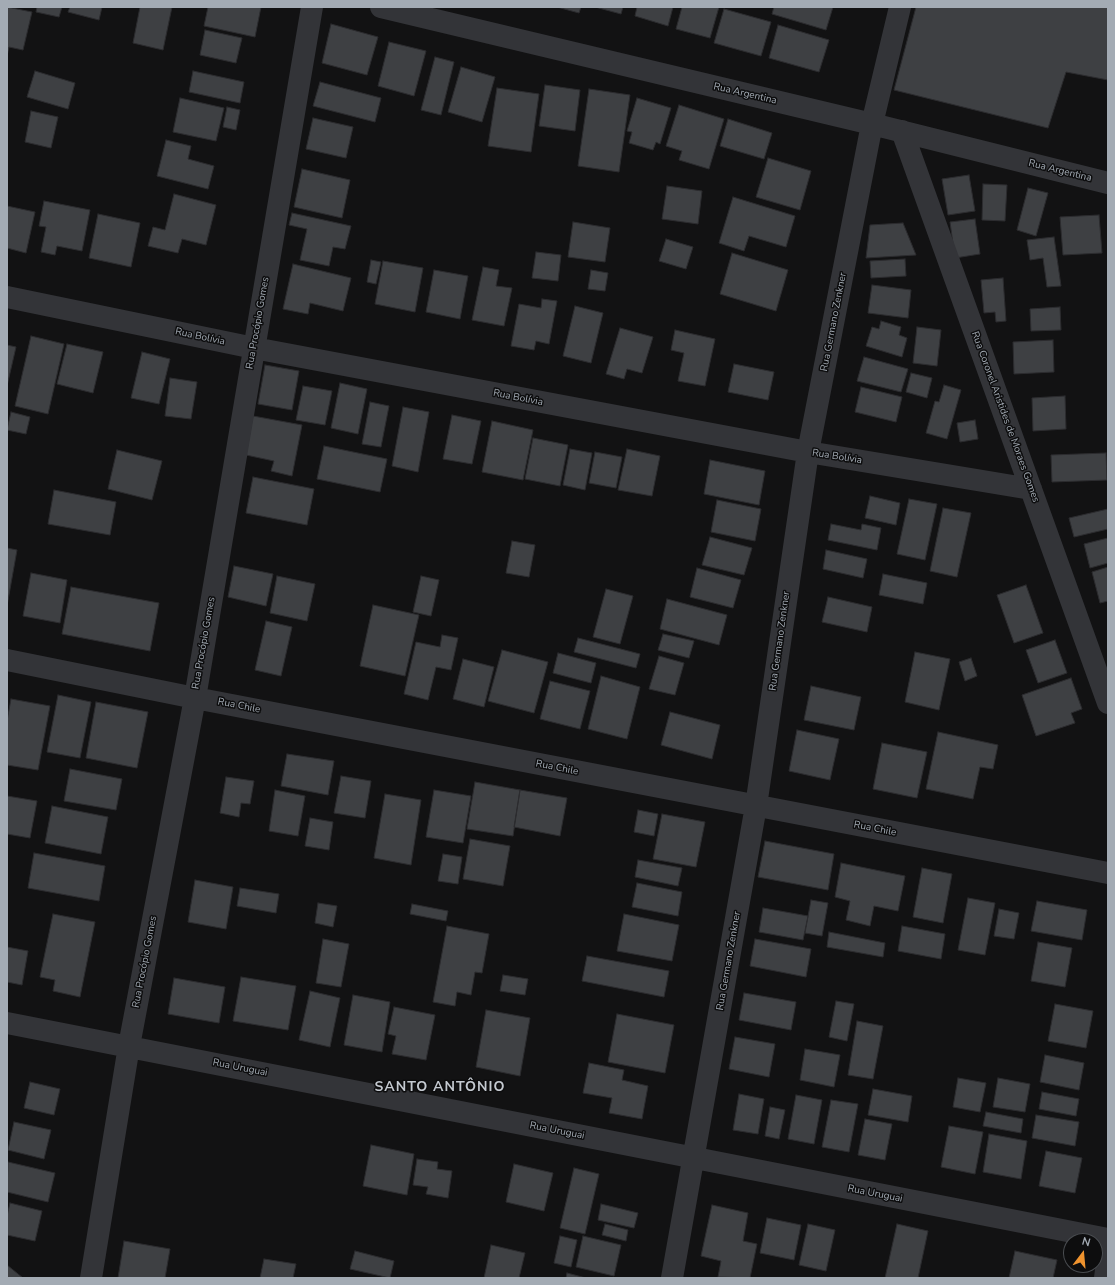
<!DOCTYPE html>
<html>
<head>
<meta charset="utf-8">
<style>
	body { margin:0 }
	#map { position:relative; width:1115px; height:1285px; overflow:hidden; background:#121213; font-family:"Nunito Sans",sans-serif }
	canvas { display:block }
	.frame { position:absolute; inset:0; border:8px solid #a3abb4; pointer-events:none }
	.north { position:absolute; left:1063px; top:1233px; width:40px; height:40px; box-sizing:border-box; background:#0d0d0e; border:1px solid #494c50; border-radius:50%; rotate:16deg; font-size:11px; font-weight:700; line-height:16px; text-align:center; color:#a3abb4 }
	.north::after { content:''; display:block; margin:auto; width:14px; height:18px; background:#ef932e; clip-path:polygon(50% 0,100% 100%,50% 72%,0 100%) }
</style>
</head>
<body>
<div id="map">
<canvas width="1115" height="1285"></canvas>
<div class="frame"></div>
<div class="north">N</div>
</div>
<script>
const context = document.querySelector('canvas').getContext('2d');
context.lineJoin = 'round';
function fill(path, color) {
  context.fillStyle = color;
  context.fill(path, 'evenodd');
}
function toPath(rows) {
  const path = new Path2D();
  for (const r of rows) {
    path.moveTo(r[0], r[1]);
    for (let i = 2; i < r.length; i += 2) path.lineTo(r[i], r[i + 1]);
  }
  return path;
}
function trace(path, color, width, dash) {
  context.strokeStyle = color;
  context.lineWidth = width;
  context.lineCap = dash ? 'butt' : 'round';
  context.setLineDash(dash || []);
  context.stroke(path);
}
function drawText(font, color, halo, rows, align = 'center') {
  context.font = font + ' "Nunito Sans",sans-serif';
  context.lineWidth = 3;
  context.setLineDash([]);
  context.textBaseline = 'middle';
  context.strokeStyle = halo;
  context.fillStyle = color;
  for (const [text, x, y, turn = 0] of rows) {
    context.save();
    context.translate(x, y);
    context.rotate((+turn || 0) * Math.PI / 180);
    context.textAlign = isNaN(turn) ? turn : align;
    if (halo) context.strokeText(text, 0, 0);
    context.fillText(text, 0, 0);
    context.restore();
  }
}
const building = toPath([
	[7,7,32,12,23,50,9,47,7,56,7,7],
	[37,7,62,7,59,17,36,12,37,7],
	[70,7,102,7,99,20,68,12,70,7],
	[140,7,172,7,163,50,133,43,140,7],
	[208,7,261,7,255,37,204,26,208,7],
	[557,7,581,7,579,13,557,7],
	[595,7,623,7,621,14,595,7],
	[637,7,673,7,668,26,635,16,637,7],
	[682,7,719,7,710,38,676,29,682,7],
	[774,7,833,7,826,30,772,14,774,7],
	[916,7,1108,7,1108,80,1066,72,1048,128,894,90,916,7],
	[724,9,771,22,761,56,714,43,724,9],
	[331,24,378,37,367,75,322,63,331,24],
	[778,25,829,40,819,72,769,58,778,25],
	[205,30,242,38,236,63,200,55,205,30],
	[389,42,426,51,414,96,378,86,389,42],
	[435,57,454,62,441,115,421,110,435,57],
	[461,67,495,77,482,122,448,112,461,67],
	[35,71,75,83,68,109,27,97,35,71],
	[193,71,244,82,240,103,189,92,193,71],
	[320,82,381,98,375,122,313,106,320,82],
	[545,85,580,90,575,131,539,126,545,85],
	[497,88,539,94,531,152,488,146,497,88],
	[589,89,630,95,619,172,578,166,589,89],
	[180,98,224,108,216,141,173,132,180,98],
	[637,98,671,108,660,144,656,142,653,150,629,143,632,132,627,131,637,98],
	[679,105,724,119,709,169,679,160,682,151,666,146,679,105],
	[227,107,240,110,236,130,223,127,227,107],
	[31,111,58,117,51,148,25,142,31,111],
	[313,118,353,127,346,158,306,149,313,118],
	[728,119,772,133,764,159,720,146,728,119],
	[166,140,191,146,188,159,214,166,208,189,157,176,166,140],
	[768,158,811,171,800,210,756,197,768,158],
	[302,169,350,180,342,218,294,207,302,169],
	[969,175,975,211,948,215,942,179,969,175],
	[983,184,1007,185,1005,221,982,220,983,184],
	[667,186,702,191,698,224,662,219,667,186],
	[1028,188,1048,193,1036,236,1017,230,1028,188],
	[174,194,216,205,206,245,182,239,178,253,148,246,153,227,165,230,174,194],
	[733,197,795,216,786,247,749,236,744,251,719,243,733,197],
	[44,201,90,210,82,251,57,246,55,255,41,252,46,227,39,226,44,201],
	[7,206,35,212,26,253,7,248,7,206],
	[292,213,351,226,345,249,333,247,329,266,300,260,307,229,289,225,292,213],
	[98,214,140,223,131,267,89,258,98,214],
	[1099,215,1102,253,1063,255,1060,217,1099,215],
	[975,219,980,254,955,258,950,222,975,219],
	[573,222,610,228,605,262,568,257,573,222],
	[903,223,916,255,866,258,870,225,903,223],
	[1054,237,1061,286,1047,287,1043,258,1030,260,1027,240,1054,237],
	[666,239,693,247,686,269,659,261,666,239],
	[536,252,561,255,558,281,532,278,536,252],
	[732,253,788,270,776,311,720,294,732,253],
	[905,259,906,276,871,278,870,261,905,259],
	[371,260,381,262,376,284,367,282,371,260],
	[383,261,423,268,415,312,375,304,383,261],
	[293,264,351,278,343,311,310,303,308,314,283,309,293,264],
	[483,267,499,270,496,286,512,288,504,326,472,320,483,267],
	[434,270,468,276,460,319,426,312,434,270],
	[591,270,608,273,605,291,588,289,591,270],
	[1003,278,1006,321,996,322,995,312,984,313,981,280,1003,278],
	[872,285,911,290,908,318,868,313,872,285],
	[542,299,557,301,549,344,536,341,534,350,511,346,519,304,541,308,542,299],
	[575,306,603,313,591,363,563,356,575,306],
	[1060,307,1061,330,1031,331,1030,309,1060,307],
	[881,321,901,327,899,335,907,338,902,357,866,346,872,327,879,329,881,321],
	[917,327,941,330,937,366,913,363,917,327],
	[620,328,653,337,642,373,627,369,624,379,606,374,620,328],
	[675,330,715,339,705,386,678,381,684,353,671,350,675,330],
	[31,336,64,344,48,414,15,406,31,336],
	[1053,340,1054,372,1014,374,1013,342,1053,340],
	[67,344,103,352,93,393,57,384,67,344],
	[7,345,16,347,7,386,7,345],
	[142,352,170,359,159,404,131,398,142,352],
	[864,357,908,369,901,392,857,381,864,357],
	[734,364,774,372,768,400,728,392,734,364],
	[265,365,299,371,292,410,258,404,265,365],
	[911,373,932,378,927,398,906,392,911,373],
	[170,378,197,382,191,419,165,416,170,378],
	[340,383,367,389,358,434,331,428,340,383],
	[944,385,961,390,947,439,926,433,935,401,939,402,944,385],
	[303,386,332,391,325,425,296,420,303,386],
	[861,387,902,397,896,422,855,412,861,387],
	[1065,396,1066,429,1033,431,1032,398,1065,396],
	[370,402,389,406,381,447,362,444,370,402],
	[403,407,429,412,418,472,392,466,403,407],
	[11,412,30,417,26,434,7,430,11,412],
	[452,415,481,421,472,464,443,459,452,415],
	[253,416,302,425,292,476,271,471,274,461,246,455,253,416],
	[975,420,978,439,960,442,957,423,975,420],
	[492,421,533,430,523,480,482,472,492,421],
	[533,438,568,445,560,486,525,479,533,438],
	[324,446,387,459,380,492,317,479,324,446],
	[570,449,592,453,585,490,563,485,570,449],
	[627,449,660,456,652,496,618,490,627,449],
	[117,450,162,461,152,500,108,489,117,450],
	[595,452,622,457,616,488,589,483,595,452],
	[1106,453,1107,480,1052,482,1051,455,1106,453],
	[710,460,765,471,759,505,704,494,710,460],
	[253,477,314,489,307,525,246,513,253,477],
	[54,490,116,502,110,535,48,524,54,490],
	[870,496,900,503,896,525,865,518,870,496],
	[909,499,937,504,925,560,897,554,909,499],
	[717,500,761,509,755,541,711,532,717,500],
	[943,508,971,513,957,577,930,571,943,508],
	[1108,509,1108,529,1074,537,1069,518,1108,509],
	[831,524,861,530,862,524,881,528,877,550,828,540,831,524],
	[710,537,752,548,744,575,702,565,710,537],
	[1108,538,1108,563,1090,568,1084,544,1108,538],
	[512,541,535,545,529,577,506,573,512,541],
	[7,548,17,550,7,606,7,548],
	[826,550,867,559,863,578,823,569,826,550],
	[234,566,273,574,266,606,228,597,234,566],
	[1108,567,1108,601,1100,603,1092,572,1108,567],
	[697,568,741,580,733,608,690,597,697,568],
	[31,573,67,580,60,623,23,616,31,573],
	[883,574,927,583,923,604,879,595,883,574],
	[277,576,315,584,307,621,270,613,277,576],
	[421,576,439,580,431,616,413,612,421,576],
	[1026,585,1043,633,1014,643,997,595,1026,585],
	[71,587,159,603,150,651,62,634,71,587],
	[606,589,633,596,620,644,593,637,606,589],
	[828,597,872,607,867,632,822,622,828,597],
	[667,599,727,615,719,645,660,629,667,599],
	[373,605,419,615,405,676,360,666,373,605],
	[266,621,292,627,281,676,255,670,266,621],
	[663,634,694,641,689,658,658,650,663,634],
	[442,635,458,638,451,670,436,667,428,700,404,694,416,642,440,647,442,635],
	[578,638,640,654,636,668,574,652,578,638],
	[1055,640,1067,673,1038,683,1026,650,1055,640],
	[502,650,548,662,534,713,488,701,502,650],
	[915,652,950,659,939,710,905,702,915,652],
	[558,653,596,663,591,683,553,673,558,653],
	[659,656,684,663,675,695,649,689,659,656],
	[971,658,977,676,965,681,959,662,971,658],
	[463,659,494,667,484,707,453,699,463,659],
	[601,676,640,687,627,739,588,729,601,676],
	[1071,678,1082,709,1071,713,1075,723,1036,736,1022,695,1071,678],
	[550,681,590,691,580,729,540,719,550,681],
	[811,686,861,697,854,730,804,720,811,686],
	[58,695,91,702,80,758,47,752,58,695],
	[11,699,50,706,38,770,7,765,7,721,11,699],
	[96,702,148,712,137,768,86,758,96,702],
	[670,712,720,725,712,759,661,745,670,712],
	[797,730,839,739,830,780,789,771,797,730],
	[938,732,998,745,993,769,980,767,973,799,926,789,938,732],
	[882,743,927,752,917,798,873,789,882,743],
	[287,754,334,761,328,795,281,786,287,754],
	[70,769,122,779,116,810,64,801,70,769],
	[341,776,371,781,365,818,334,813,341,776],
	[226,777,254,781,250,804,241,803,239,817,220,813,226,777],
	[475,782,520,790,513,836,467,829,475,782],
	[275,790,305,796,298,836,269,831,275,790],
	[434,790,471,796,463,843,426,837,434,790],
	[520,790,567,798,560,836,514,827,520,790],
	[385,794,421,800,411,865,374,858,385,794],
	[7,796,37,801,30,838,7,834,7,796],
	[52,806,108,817,101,854,45,843,52,806],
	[638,810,658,814,654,836,634,832,638,810],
	[662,814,705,822,696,867,653,859,662,814],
	[310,818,333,822,329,850,305,846,310,818],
	[470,839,510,846,503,886,463,879,470,839],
	[765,841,834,854,828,890,758,877,765,841],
	[34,853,105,866,99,901,28,888,34,853],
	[443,854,462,857,458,884,438,881,443,854],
	[638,860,682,868,678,886,635,877,638,860],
	[841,863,905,876,898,911,874,906,870,926,846,920,850,901,835,897,841,863],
	[922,868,952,874,943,923,913,917,922,868],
	[195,880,233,887,226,929,188,922,195,880],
	[637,883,682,892,678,916,632,907,637,883],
	[240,888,279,894,276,913,237,906,240,888],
	[968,898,995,903,985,955,958,950,968,898],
	[811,900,828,903,822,936,805,933,811,900],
	[1037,901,1087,910,1082,940,1031,931,1037,901],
	[318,903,337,906,333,927,315,923,318,903],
	[412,904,448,911,446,921,410,914,412,904],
	[763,908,808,916,803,940,759,932,763,908],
	[999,909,1019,913,1014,939,994,936,999,909],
	[53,914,95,922,80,997,53,991,55,980,40,977,53,914],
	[624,914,679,925,672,961,617,951,624,914],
	[447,926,489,934,482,973,475,972,471,995,457,992,455,1006,433,1002,447,926],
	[902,926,945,934,941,959,898,951,902,926],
	[829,932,885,943,883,957,827,947,829,932],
	[323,939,349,944,341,987,316,983,323,939],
	[755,939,811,949,806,977,750,966,755,939],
	[1038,942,1072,948,1065,987,1031,981,1038,942],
	[7,947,28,951,22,985,7,982,7,947],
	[587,956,669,971,664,997,582,981,587,956],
	[503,975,528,979,525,995,500,991,503,975],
	[241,977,296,986,288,1030,233,1021,241,977],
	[174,978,225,987,219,1023,168,1014,174,978],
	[310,991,340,998,330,1047,299,1040,310,991],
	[744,993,796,1002,791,1030,739,1020,744,993],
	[353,995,390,1002,382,1052,344,1045,353,995],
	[836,1001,854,1004,847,1041,829,1037,836,1001],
	[1055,1004,1093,1011,1086,1048,1048,1041,1055,1004],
	[394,1007,435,1015,426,1060,392,1054,396,1036,388,1034,394,1007],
	[486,1010,530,1018,520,1076,476,1067,486,1010],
	[617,1014,674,1025,665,1073,608,1062,617,1014],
	[857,1021,883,1026,873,1079,848,1075,857,1021],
	[735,1037,775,1044,769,1077,729,1069,735,1037],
	[805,1049,840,1055,834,1087,800,1080,805,1049],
	[1045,1055,1084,1063,1079,1090,1040,1082,1045,1055],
	[589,1063,624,1070,622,1080,648,1086,642,1119,609,1113,612,1098,583,1093,589,1063],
	[958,1078,986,1083,980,1112,953,1107,958,1078],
	[998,1078,1030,1084,1025,1112,993,1107,998,1078],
	[30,1082,60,1089,54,1115,24,1108,30,1082],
	[873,1089,912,1096,908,1122,868,1115,873,1089],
	[1042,1092,1079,1099,1076,1116,1039,1109,1042,1092],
	[739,1094,764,1099,758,1134,733,1130,739,1094],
	[796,1095,822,1100,814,1144,788,1139,796,1095],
	[831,1100,858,1104,849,1152,822,1147,831,1100],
	[770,1107,785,1110,779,1139,765,1136,770,1107],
	[986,1112,1023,1119,1021,1133,983,1126,986,1112],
	[1036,1115,1079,1122,1075,1146,1032,1138,1036,1115],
	[865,1119,892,1124,885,1160,858,1155,865,1119],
	[14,1122,51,1130,44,1159,8,1150,14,1122],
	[949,1126,983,1132,975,1174,941,1167,949,1126],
	[989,1134,1027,1141,1021,1179,983,1172,989,1134],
	[371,1145,414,1154,407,1195,363,1186,371,1145],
	[1046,1151,1082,1158,1075,1193,1039,1186,1046,1151],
	[417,1159,438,1162,437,1169,452,1171,448,1198,426,1194,428,1187,413,1185,417,1159],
	[8,1162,55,1173,48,1202,7,1192,8,1162],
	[514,1164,553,1173,544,1211,506,1202,514,1164],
	[574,1168,599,1174,585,1234,560,1228,574,1168],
	[10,1203,42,1211,35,1241,7,1235,7,1216,10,1203],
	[601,1204,638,1213,634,1228,598,1220,601,1204],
	[712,1205,748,1213,743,1241,757,1244,750,1278,718,1277,721,1261,701,1256,712,1205],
	[767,1218,801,1225,794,1260,760,1253,767,1218],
	[605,1224,628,1230,626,1241,602,1235,605,1224],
	[808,1224,835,1230,826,1271,799,1265,808,1224],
	[897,1224,928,1231,918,1278,885,1278,897,1224],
	[560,1236,577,1240,571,1267,554,1263,560,1236],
	[583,1236,621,1245,614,1276,576,1267,583,1236],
	[124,1241,170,1249,165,1278,118,1278,124,1241],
	[491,1245,525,1253,519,1278,484,1278,491,1245],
	[355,1251,394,1261,390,1278,350,1269,355,1251],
	[1015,1251,1057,1260,1053,1278,1009,1278,1015,1251],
	[264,1259,296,1264,293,1278,260,1278,264,1259],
	[7,1265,23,1278,7,1278,7,1265],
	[567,1273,586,1278,566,1278,567,1273]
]);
fill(building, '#3e4043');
trace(building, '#2c2c2f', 1);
trace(toPath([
	[381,7,872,124,1108,183],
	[902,131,1108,703],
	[7,297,254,348,808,452,1031,489],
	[7,660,195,698,1108,873],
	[7,1023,1108,1239],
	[91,1278,129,1046,195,698,312,7],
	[672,1278,756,806,808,452,872,124,900,7],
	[1105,1278,1108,1255]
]), '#333438', 22);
drawText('10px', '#a3abb4', '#0d0d0e', [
	["Rua Argentina",745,94,13],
	["Rua Argentina",1060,171,14],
	["Rua Germano Zenkner",834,322,-79],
	["Rua Procópio Gomes",258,323,-80],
	["Rua Bolívia",200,337,12],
	["Rua Bolívia",518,398,11],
	["Rua Coronel Aristides de Moraes Gomes",1005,417,70],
	["Rua Bolívia",837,457,9],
	["Rua Germano Zenkner",780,641,-82],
	["Rua Procópio Gomes",204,643,-80],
	["Rua Chile",239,706,11],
	["Rua Chile",557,768,11],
	["Rua Chile",875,829,11],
	["Rua Germano Zenkner",729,961,-80],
	["Rua Procópio Gomes",145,962,-79],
	["Rua Uruguai",240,1068,11],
	["Rua Uruguai",557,1131,11],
	["Rua Uruguai",875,1194,11]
]);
context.letterSpacing = '1px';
drawText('bold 14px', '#c4c9d0', '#0d0d0e', [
	["SANTO ANTÔNIO",440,1088]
]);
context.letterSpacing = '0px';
</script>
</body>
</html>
